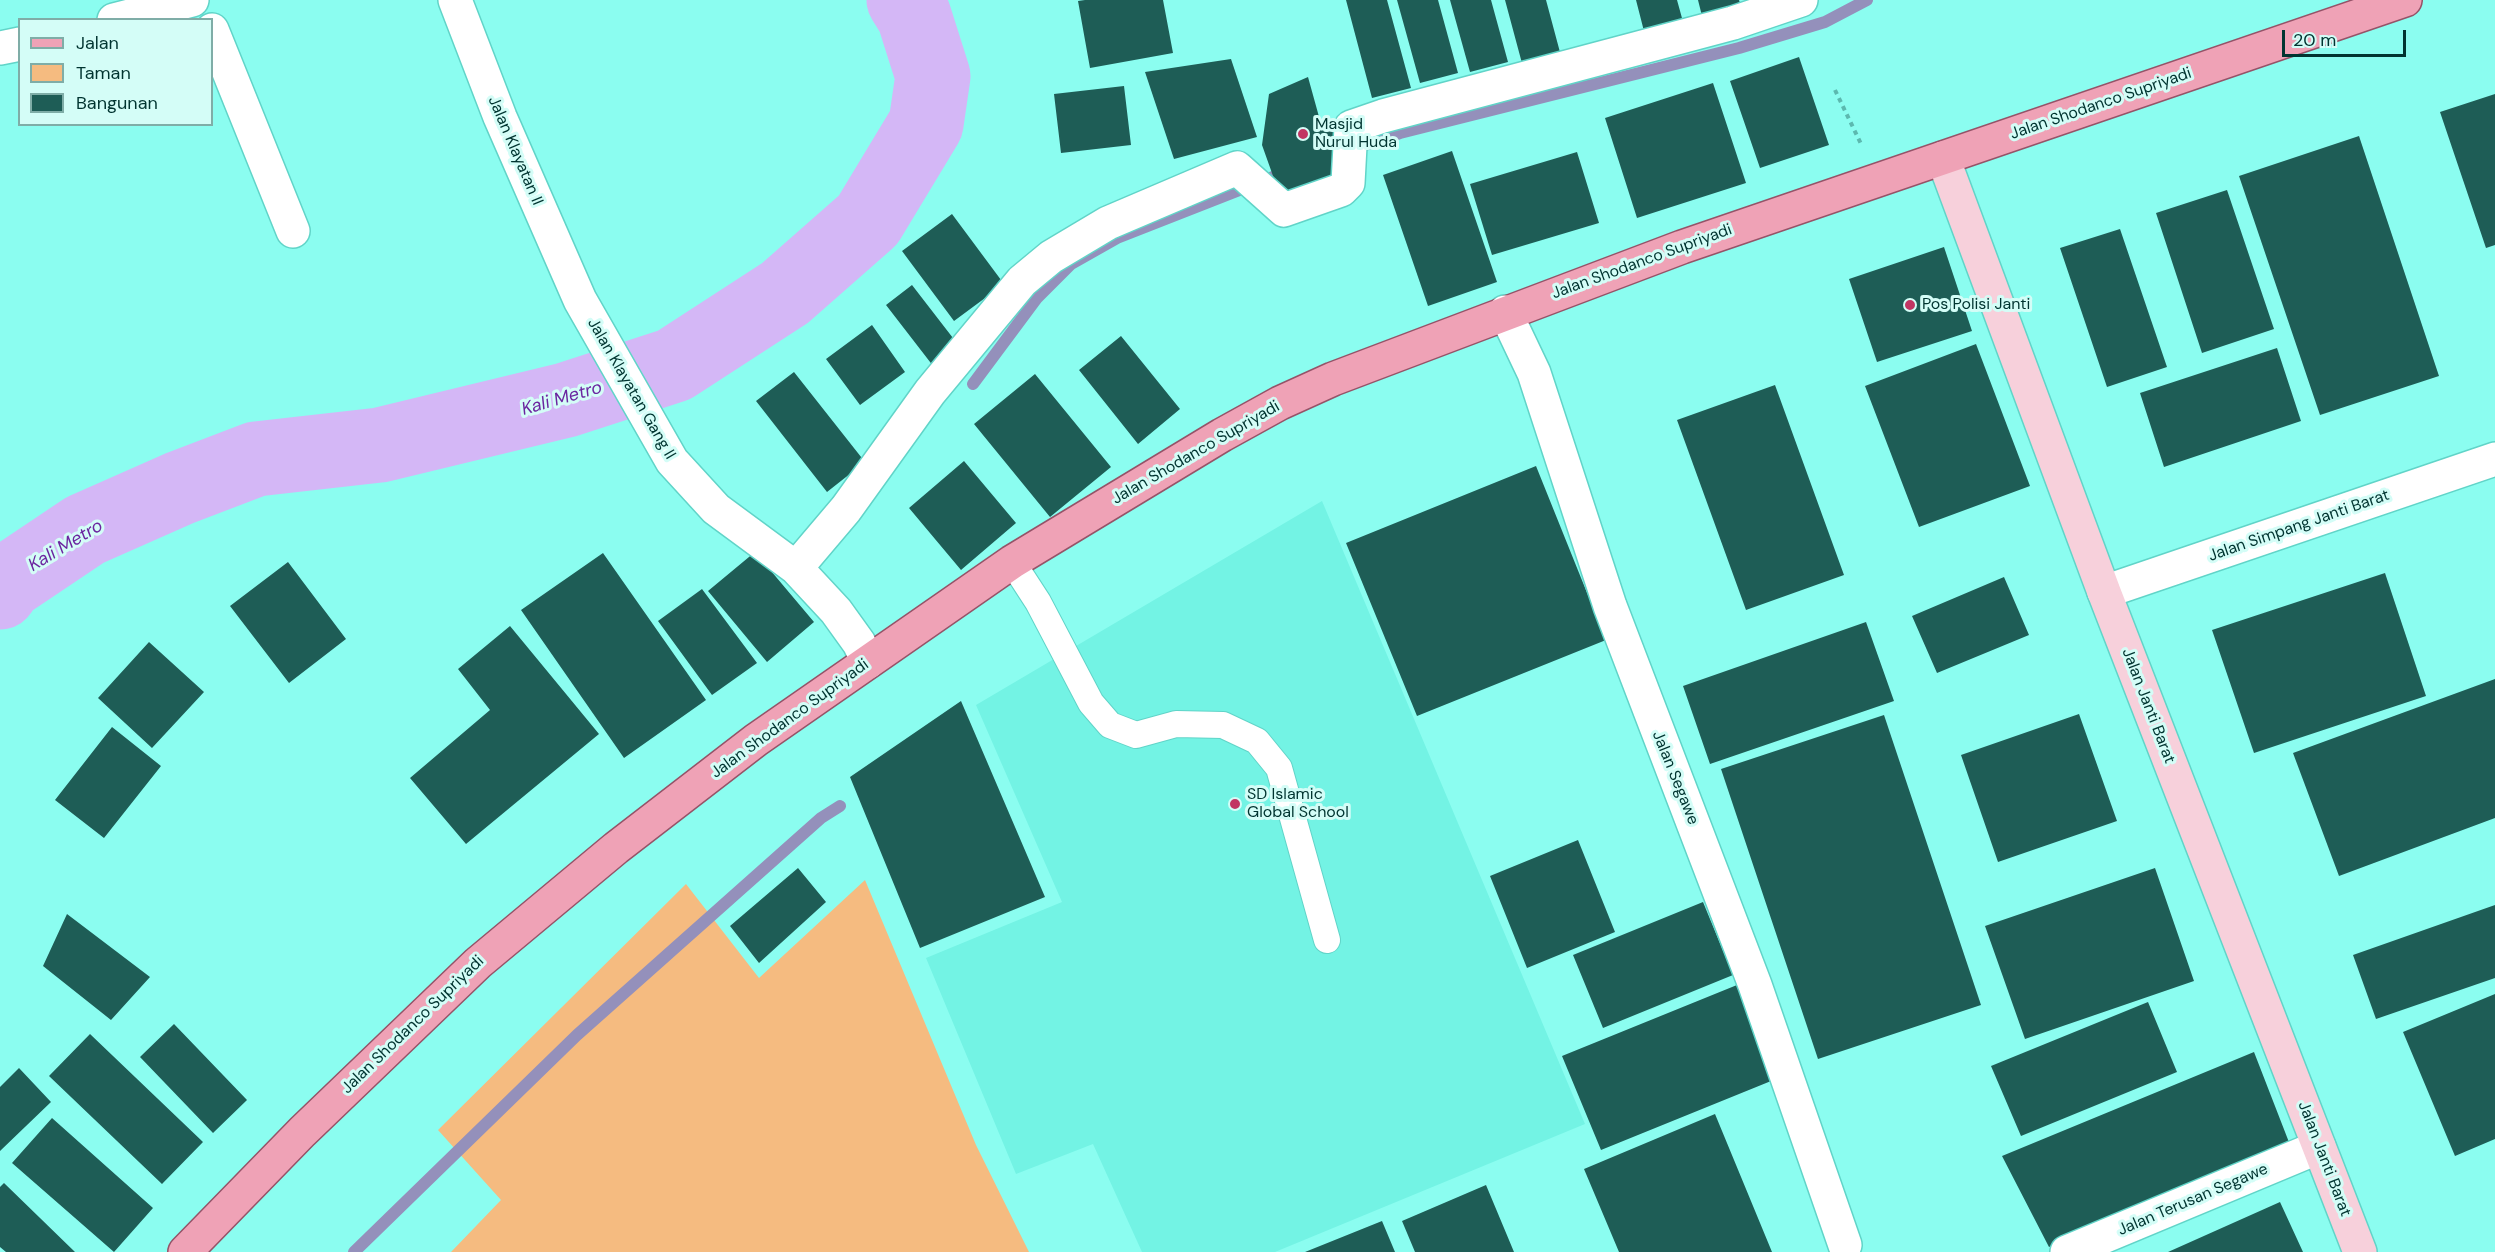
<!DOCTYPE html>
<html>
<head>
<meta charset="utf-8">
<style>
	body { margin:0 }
	#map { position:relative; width:2495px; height:1252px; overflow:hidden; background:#8bfdf0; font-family:"DM Sans",sans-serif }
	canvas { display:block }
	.legend { position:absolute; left:18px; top:18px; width:195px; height:108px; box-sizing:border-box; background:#d4fdf7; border:2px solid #7fada7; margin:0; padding:8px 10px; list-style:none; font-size:18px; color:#003430 }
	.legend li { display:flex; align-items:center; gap:12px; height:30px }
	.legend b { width:30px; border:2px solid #7fada7 }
	.scale { position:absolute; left:2282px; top:30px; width:124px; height:27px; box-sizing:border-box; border:3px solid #003430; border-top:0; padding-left:8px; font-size:18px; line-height:21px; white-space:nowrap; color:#003430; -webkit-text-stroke:4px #d4fdf7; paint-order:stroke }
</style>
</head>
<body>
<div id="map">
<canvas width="2495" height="1252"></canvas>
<ul class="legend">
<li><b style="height:8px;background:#efa2b6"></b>Jalan</li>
<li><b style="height:16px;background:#f5bb80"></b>Taman</li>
<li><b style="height:16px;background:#1e5d56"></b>Bangunan</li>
</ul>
<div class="scale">20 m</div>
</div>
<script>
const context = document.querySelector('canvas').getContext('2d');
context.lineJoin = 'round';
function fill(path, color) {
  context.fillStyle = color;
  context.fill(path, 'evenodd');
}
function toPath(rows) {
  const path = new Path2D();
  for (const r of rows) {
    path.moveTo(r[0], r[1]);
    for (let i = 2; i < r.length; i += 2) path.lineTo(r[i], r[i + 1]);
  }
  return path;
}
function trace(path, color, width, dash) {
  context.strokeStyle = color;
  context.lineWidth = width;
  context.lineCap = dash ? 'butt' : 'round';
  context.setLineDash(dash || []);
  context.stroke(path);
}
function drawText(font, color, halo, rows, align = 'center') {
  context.font = font + ' "DM Sans",sans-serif';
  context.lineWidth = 6;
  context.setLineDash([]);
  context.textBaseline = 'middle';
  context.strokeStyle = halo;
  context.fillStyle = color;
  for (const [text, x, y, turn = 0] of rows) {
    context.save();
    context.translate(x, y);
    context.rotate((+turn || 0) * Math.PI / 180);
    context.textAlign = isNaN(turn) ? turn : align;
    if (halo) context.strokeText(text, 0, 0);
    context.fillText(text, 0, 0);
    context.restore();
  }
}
fill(toPath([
	[1322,501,1585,1124,1275,1252,1142,1252,1093,1144,1016,1174,926,958,1062,902,976,705]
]), '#73f3e4');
fill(toPath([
	[865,880,976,1145,1029,1252,451,1252,501,1200,438,1130,686,884,759,978]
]), '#f5bb80');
trace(toPath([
	[1353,149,1400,133,1739,48,1825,22,1867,0],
	[973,384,1037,298,1071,264,1117,238,1288,171],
	[354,1252,577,1035,821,818,840,806]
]), '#9490bb', 12);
trace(toPath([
	[0,592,6,583,85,530,180,488,256,459,380,445,566,400,674,365,785,293,868,220,926,124,933,76,914,16,904,0]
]), '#d4b7f6', 75);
fill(toPath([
	[1085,0,1163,0,1173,53,1090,68,1078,1],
	[1346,0,1387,0,1411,88,1372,98],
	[1397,0,1438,0,1458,73,1420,83],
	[1450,0,1491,0,1508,62,1470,72],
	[1505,0,1546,0,1561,56,1523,67],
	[1636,0,1677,0,1685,29,1646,39],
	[1698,0,1739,0,1742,9,1703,20],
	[1799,57,1829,145,1760,168,1730,81],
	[1231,59,1257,137,1174,159,1145,72],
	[1308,77,1321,124,1337,119,1359,176,1283,204,1262,145,1269,94],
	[1713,83,1746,183,1637,218,1605,118],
	[1124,86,1131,145,1061,153,1054,94],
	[2495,94,2495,245,2486,248,2440,112],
	[2359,136,2439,376,2320,415,2239,176],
	[1452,151,1497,282,1428,306,1383,175],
	[1577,152,1599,223,1492,255,1470,184],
	[2227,190,2274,329,2202,353,2156,213],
	[952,214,1004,284,954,321,902,251],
	[2120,229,2167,367,2107,387,2060,248],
	[1944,247,1972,331,1877,362,1849,279],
	[912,285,963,351,937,371,886,305],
	[872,325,905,372,860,405,826,359],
	[1121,336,1180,409,1138,444,1079,370],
	[1976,344,2030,486,1919,527,1865,386],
	[2277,348,2301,421,2164,467,2140,393],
	[794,372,865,462,827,492,756,401],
	[1035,374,1111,467,1050,517,974,424],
	[1775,385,1844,575,1746,610,1677,420],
	[964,461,1016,523,961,570,909,508],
	[1536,466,1606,640,1417,716,1346,543],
	[755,552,814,622,767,662,708,591],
	[603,553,706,700,624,758,521,610],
	[288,562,346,639,289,683,230,606],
	[2385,573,2426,696,2254,753,2212,630],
	[2004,577,2029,635,1937,673,1912,616],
	[702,589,757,663,712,695,658,621],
	[1866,622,1894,701,1710,764,1683,686],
	[510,626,599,734,466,844,410,778,490,710,458,669],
	[149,642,204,692,152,748,98,698],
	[2495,679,2495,818,2339,876,2293,753],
	[961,701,1045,897,920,948,850,777],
	[2079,714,2117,821,1998,862,1961,755],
	[1884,715,1981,1005,1818,1059,1721,769],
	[112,727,161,766,104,838,55,800],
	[1578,840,1615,932,1527,968,1490,876],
	[798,868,826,902,759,963,730,926],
	[2155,868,2194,981,2025,1039,1985,926],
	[1703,902,1733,975,1603,1028,1573,955],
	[2495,905,2495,978,2376,1019,2353,955],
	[67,914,150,977,111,1020,43,966],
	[1737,985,1776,1079,1601,1150,1562,1056],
	[2495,994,2495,1139,2455,1156,2403,1032],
	[2148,1002,2177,1072,2021,1136,1991,1066],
	[174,1024,247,1100,213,1133,140,1057],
	[90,1034,203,1142,162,1184,49,1076],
	[2254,1052,2292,1150,2049,1247,2002,1156],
	[19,1068,51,1102,0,1151,0,1087],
	[1715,1114,1772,1252,1619,1252,1584,1169],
	[52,1118,153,1208,114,1252,12,1163],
	[4,1183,75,1252,6,1252,0,1247,0,1187],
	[1486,1185,1514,1252,1415,1252,1402,1221],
	[2280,1202,2303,1252,2168,1252],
	[1382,1221,1395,1252,1305,1252]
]), '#1e5d56');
const lane = toPath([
	[1012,562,1038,602,1091,703,1110,725,1136,735,1176,724,1223,725,1257,741,1279,768,1327,940]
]);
const street = toPath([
	[455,0,500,117,580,300,672,461,716,509,796,568,836,611,859,643,868,662],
	[114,20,192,0],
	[212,30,293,231],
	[0,48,20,44],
	[1505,312,1534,373,1610,606,1755,985,1845,1245],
	[796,568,846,509,930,392,1022,281,1051,257,1108,223,1237,168,1284,210,1341,190,1348,183,1351,127,1383,116,1733,23,1801,0],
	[2104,592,2495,459],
	[2067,1252,2319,1147]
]);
const secondary = toPath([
	[1943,158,2104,592,2360,1252]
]);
const primary = toPath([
	[185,1252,302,1132,478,963,616,848,756,740,1012,562,1222,435,1280,403,1333,379,1682,247,2405,0]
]);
trace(lane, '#61d4c8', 28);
trace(street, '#61d4c8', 36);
trace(secondary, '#61d4c8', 36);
trace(primary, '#955368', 36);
trace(toPath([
	[1835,90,1862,146]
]), '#5cb9af', 4, [4.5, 4.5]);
trace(lane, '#fff', 26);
trace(street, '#fff', 33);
trace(secondary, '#f7d0db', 33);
trace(primary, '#efa2b6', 33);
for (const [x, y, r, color] of [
	[1303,134,6,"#c23563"],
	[1910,305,6,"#c23563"],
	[1235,804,6,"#c23563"]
]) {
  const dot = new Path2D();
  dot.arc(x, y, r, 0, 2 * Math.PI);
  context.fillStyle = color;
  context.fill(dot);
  trace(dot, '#d4fdf7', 2);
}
drawText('16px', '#003430', '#d4fdf7', [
	["Jalan Shodanco Supriyadi",2101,104,-19],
	["Jalan Klayatan II",515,151,67],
	["Jalan Shodanco Supriyadi",1642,262,-20],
	["Jalan Klayatan Gang II",631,389,60],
	["Jalan Shodanco Supriyadi",1196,453,-30],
	["Jalan Simpang Janti Barat",2299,526,-19],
	["Jalan Janti Barat",2148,706,69],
	["Jalan Shodanco Supriyadi",790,719,-36],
	["Jalan Segawe",1675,778,68],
	["Jalan Shodanco Supriyadi",413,1025,-44],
	["Jalan Janti Barat",2324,1159,69],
	["Jalan Terusan Segawe",2193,1200,-23]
]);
drawText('16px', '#003430', '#d4fdf7', [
	["Masjid",1315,125],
	["Nurul Huda",1315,143],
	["Pos Polisi Janti",1922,305],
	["SD Islamic",1247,795],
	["Global School",1247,813]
], 'left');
drawText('italic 18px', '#6b26a0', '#d4fdf7', [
	["Kali Metro",562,399,-16],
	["Kali Metro",66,546,-31]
]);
</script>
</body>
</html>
